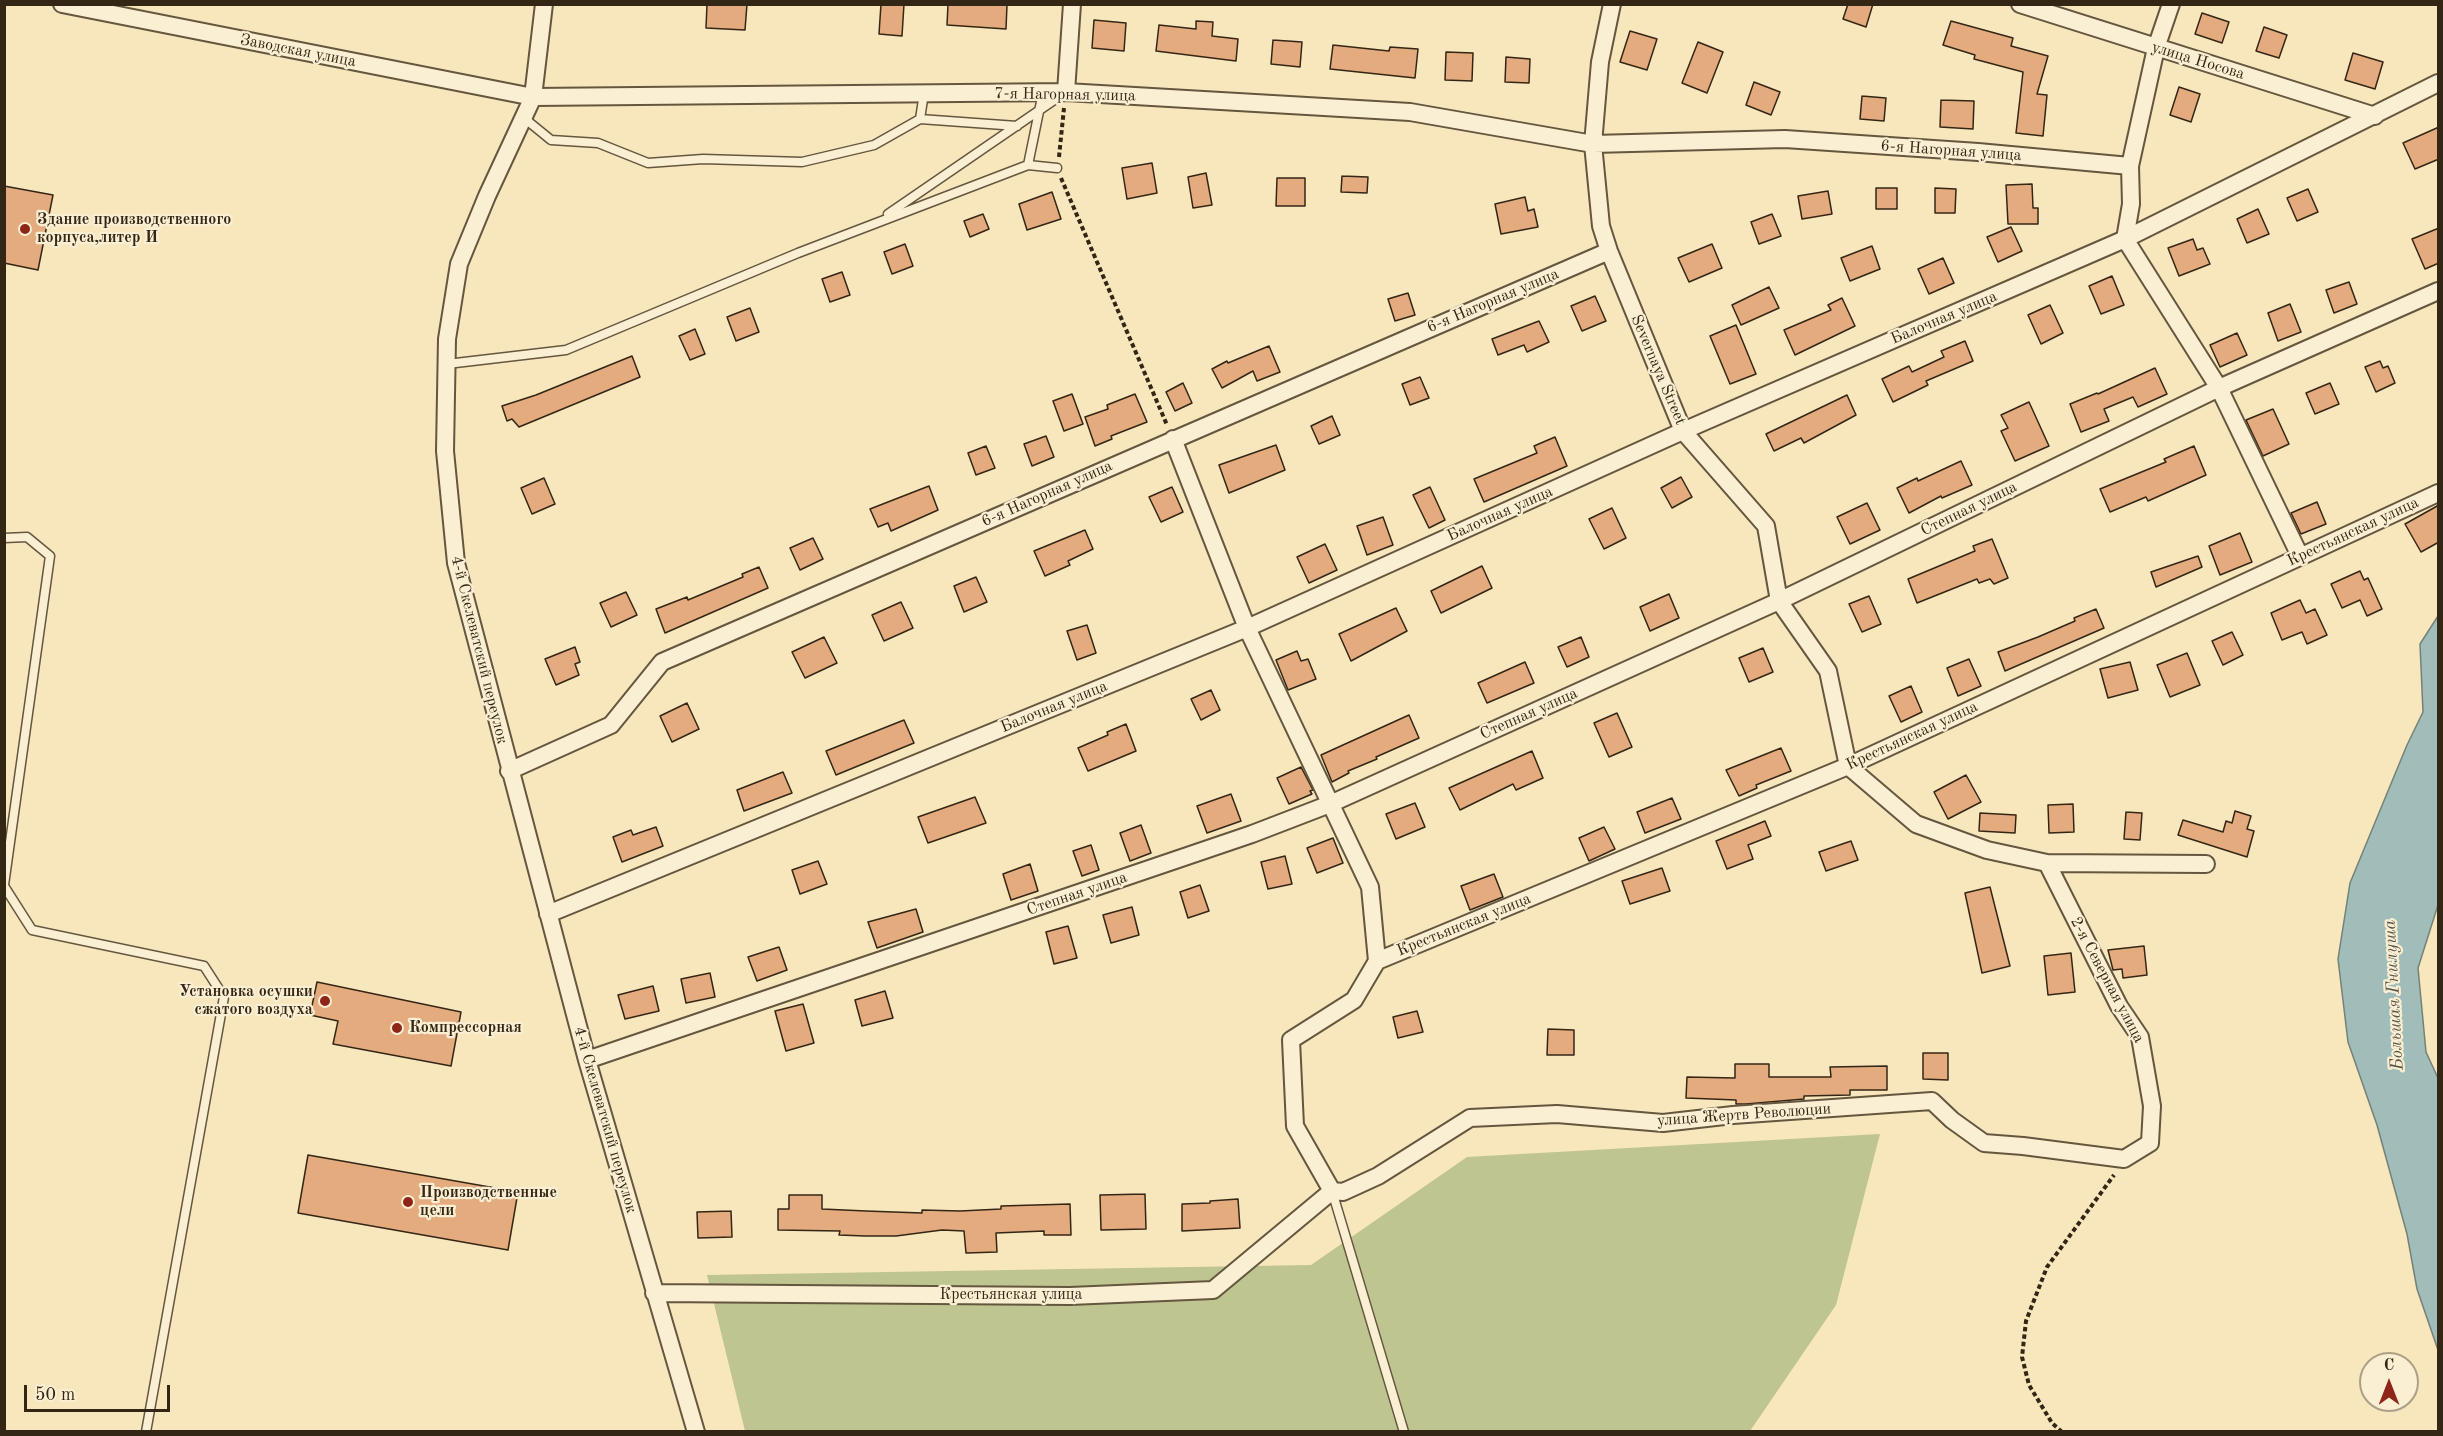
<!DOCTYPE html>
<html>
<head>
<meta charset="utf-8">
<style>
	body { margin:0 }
	#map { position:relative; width:2443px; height:1436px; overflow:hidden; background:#f8e6bc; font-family:"Old Standard TT",serif }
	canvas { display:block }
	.frame { position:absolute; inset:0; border:6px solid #342615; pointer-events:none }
	.north { position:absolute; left:2359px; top:1352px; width:60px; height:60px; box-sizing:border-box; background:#faefd3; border:2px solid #ab9f87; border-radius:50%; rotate:0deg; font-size:16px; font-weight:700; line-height:24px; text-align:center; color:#342615 }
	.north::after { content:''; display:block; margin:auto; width:21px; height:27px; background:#8f2418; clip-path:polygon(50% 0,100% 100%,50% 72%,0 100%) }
	.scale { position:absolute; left:24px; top:1385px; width:146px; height:27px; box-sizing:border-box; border:3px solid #342615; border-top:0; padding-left:8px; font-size:18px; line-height:21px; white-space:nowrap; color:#342615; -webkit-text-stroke:4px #faefd3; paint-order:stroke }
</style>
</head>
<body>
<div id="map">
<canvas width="2443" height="1436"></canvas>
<div class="frame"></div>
<div class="north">С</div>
<div class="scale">50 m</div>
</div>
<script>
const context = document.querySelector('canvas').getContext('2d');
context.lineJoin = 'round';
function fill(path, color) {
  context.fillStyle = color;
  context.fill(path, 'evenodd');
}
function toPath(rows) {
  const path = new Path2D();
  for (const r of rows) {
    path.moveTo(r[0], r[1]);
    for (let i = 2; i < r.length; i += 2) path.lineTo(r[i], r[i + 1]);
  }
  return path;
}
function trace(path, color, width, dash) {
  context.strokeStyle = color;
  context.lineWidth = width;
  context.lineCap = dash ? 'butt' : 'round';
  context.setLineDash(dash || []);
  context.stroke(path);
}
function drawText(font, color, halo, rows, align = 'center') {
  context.font = font + ' "Old Standard TT",serif';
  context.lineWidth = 4.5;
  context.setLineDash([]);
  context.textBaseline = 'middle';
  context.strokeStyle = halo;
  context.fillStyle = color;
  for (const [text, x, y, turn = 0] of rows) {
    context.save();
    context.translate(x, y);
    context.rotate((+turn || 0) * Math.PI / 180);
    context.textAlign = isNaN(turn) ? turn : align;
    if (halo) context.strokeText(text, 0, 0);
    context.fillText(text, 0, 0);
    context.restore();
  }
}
fill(toPath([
	[1880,1134,1836,1305,1750,1431,745,1431,707,1275,1311,1265,1467,1157]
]), '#bec590');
const water = toPath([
	[2438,616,2438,905,2418,968,2426,1052,2438,1078,2438,1350,2417,1289,2407,1234,2377,1125,2348,1042,2338,959,2350,883,2407,745,2423,712,2420,644,2438,616]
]);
fill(water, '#a0bdb9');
trace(water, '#758177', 1.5);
const building = toPath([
	[707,4,747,4,745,30,706,28,707,4],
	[881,4,904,4,902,36,879,34,881,4],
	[948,4,1007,5,1006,29,947,25,948,4],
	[1848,4,1873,4,1866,27,1843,19,1848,4],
	[2202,13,2229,22,2222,43,2195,34,2202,13],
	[1094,20,1126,23,1124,51,1092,48,1094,20],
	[1196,21,1213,22,1212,36,1238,39,1236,61,1156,51,1159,25,1196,29,1196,21],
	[1951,21,2013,38,2011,46,2048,56,2037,94,2047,95,2043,136,2016,133,2023,72,1974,59,1975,55,1943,45,1951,21],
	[2264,27,2287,35,2279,58,2256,51,2264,27],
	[1630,31,1657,39,1647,70,1620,62,1630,31],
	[1273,40,1302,42,1300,67,1271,64,1273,40],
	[1698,42,1723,52,1707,93,1682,83,1698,42],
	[1333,45,1389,51,1390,47,1418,49,1415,78,1330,69,1333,45],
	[1446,52,1473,53,1472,81,1445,80,1446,52],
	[2353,53,2383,62,2375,89,2345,80,2353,53],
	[1506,57,1530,59,1529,83,1505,82,1506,57],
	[1754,82,1780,92,1771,115,1746,105,1754,82],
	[2179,87,2200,94,2191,122,2170,115,2179,87],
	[1862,96,1886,98,1884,121,1860,119,1862,96],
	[1941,100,1974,101,1973,129,1940,127,1941,100],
	[2439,127,2439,159,2415,169,2403,143,2439,127],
	[1152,163,1157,193,1127,199,1122,168,1152,163],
	[1206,173,1212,205,1193,208,1188,177,1206,173],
	[1342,176,1368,177,1367,193,1341,192,1342,176],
	[1277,178,1305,178,1305,206,1276,206,1277,178],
	[2032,184,2033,208,2038,208,2038,224,2008,224,2006,185,2032,184],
	[4,186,53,195,38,270,4,263,4,186],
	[1876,188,1897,188,1897,209,1876,209,1876,188],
	[1935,188,1956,189,1955,213,1935,213,1935,188],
	[2308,189,2318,212,2297,221,2287,198,2308,189],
	[1828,191,1832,214,1802,219,1798,196,1828,191],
	[1052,192,1061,219,1027,230,1019,204,1052,192],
	[1525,197,1528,211,1534,209,1538,227,1501,234,1495,204,1525,197],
	[2258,209,2269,234,2247,243,2237,219,2258,209],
	[983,214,989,229,970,237,964,221,983,214],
	[1772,214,1781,236,1759,244,1751,222,1772,214],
	[2011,227,2022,251,1998,262,1987,237,2011,227],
	[2439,228,2439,263,2425,269,2412,239,2439,228],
	[2193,239,2197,250,2203,248,2210,264,2179,276,2168,248,2193,239],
	[905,244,913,266,892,274,884,252,905,244],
	[1712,244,1722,268,1689,282,1678,258,1712,244],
	[1872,246,1880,269,1850,281,1841,258,1872,246],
	[1943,258,1954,283,1929,294,1918,269,1943,258],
	[842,272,850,295,830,302,822,279,842,272],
	[2112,276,2124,305,2101,314,2089,286,2112,276],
	[2349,282,2357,304,2334,313,2326,290,2349,282],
	[1769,287,1779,308,1741,325,1732,305,1769,287],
	[1408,293,1415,315,1395,321,1388,299,1408,293],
	[1595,296,1606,321,1582,331,1571,306,1595,296],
	[1842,298,1855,326,1795,355,1784,330,1831,310,1828,305,1842,298],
	[2290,304,2301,332,2278,341,2268,313,2290,304],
	[2050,305,2063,333,2041,344,2028,315,2050,305],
	[750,308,759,332,736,341,727,317,750,308],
	[1539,321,1549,342,1527,352,1524,345,1498,355,1492,339,1539,321],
	[1736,325,1756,374,1730,384,1710,336,1736,325],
	[695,329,705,354,690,360,679,336,695,329],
	[2237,333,2247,355,2220,367,2210,345,2237,333],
	[1965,341,1973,361,1926,381,1928,385,1893,402,1882,379,1909,366,1912,372,1944,357,1941,351,1965,341],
	[1269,346,1280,372,1257,381,1253,371,1222,388,1212,369,1227,361,1228,363,1269,346],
	[632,356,640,377,519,427,512,419,507,421,502,406,536,395,632,356],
	[2380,361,2383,368,2388,366,2395,383,2376,392,2365,367,2380,361],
	[2155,368,2167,394,2138,407,2133,397,2104,409,2109,421,2081,432,2070,404,2097,393,2098,394,2155,368],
	[1420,377,1429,398,1410,405,1402,384,1420,377],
	[1183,383,1192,403,1175,411,1166,392,1183,383],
	[2330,383,2339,404,2315,414,2306,393,2330,383],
	[1072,394,1083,424,1064,431,1053,401,1072,394],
	[1135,394,1147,422,1111,436,1112,439,1095,446,1085,417,1108,409,1107,405,1135,394],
	[1847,395,1856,415,1804,443,1801,438,1774,451,1766,434,1847,395],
	[2029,402,2049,446,2015,461,2001,431,2008,428,2001,415,2029,402],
	[2273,409,2289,444,2263,456,2246,420,2273,409],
	[1332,416,1340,435,1319,444,1311,426,1332,416],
	[1046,436,1054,457,1032,466,1024,444,1046,436],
	[1555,437,1567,466,1484,502,1474,479,1537,453,1534,446,1555,437],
	[1276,445,1285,470,1229,493,1219,465,1276,445],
	[986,446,995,468,976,475,968,453,986,446],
	[2194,446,2206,475,2148,501,2146,497,2110,512,2100,489,2166,462,2164,459,2194,446],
	[1961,461,1972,485,1942,498,1941,496,1909,513,1897,488,1917,478,1918,481,1961,461],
	[1681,477,1692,497,1672,508,1661,488,1681,477],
	[544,478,555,504,532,514,521,488,544,478],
	[929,486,938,510,891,531,888,523,878,527,870,509,929,486],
	[1172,487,1183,512,1161,522,1149,497,1172,487],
	[1430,487,1445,520,1429,528,1413,495,1430,487],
	[2317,502,2326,524,2301,534,2291,513,2317,502],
	[1867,503,1880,530,1850,544,1837,517,1867,503],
	[2439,505,2439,542,2421,552,2405,524,2439,505],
	[1612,508,1626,538,1604,549,1589,519,1612,508],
	[1383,517,1393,545,1367,555,1357,526,1383,517],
	[1085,530,1093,549,1068,561,1070,565,1045,576,1034,551,1085,530],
	[2240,533,2252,562,2220,575,2209,546,2240,533],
	[813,538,823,559,800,570,790,548,813,538],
	[1992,539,2008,578,1994,584,1990,579,1979,583,1977,579,1917,603,1908,579,1975,551,1973,546,1992,539],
	[1325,544,1337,570,1309,583,1297,557,1325,544],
	[2198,556,2202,567,2156,587,2151,572,2198,556],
	[1482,566,1492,588,1441,613,1431,591,1482,566],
	[759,567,768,588,665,633,656,609,687,597,688,600,743,577,742,574,759,567],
	[2360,571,2364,580,2368,578,2382,609,2367,616,2360,600,2342,608,2331,584,2360,571],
	[976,577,987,602,964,612,954,586,976,577],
	[626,592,637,615,611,627,600,603,626,592],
	[1669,594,1679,618,1650,631,1640,607,1669,594],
	[1869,596,1881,624,1862,632,1849,604,1869,596],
	[2300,600,2306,613,2315,609,2327,635,2307,644,2302,632,2282,640,2271,613,2300,600],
	[901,602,913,628,884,641,872,615,901,602],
	[1396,608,1407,631,1351,661,1339,634,1396,608],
	[2096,609,2104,628,2005,671,1998,652,2038,637,2075,621,2074,618,2096,609],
	[1087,625,1096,653,1077,660,1067,631,1087,625],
	[2232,632,2243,655,2223,665,2212,641,2232,632],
	[824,637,837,663,805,678,792,652,824,637],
	[1581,637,1589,657,1567,667,1558,647,1581,637],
	[575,647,580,662,575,664,579,675,556,685,545,659,575,647],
	[1763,648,1773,672,1749,682,1739,658,1763,648],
	[1297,651,1301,661,1308,659,1316,679,1288,690,1276,660,1297,651],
	[2187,653,2200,685,2170,697,2157,665,2187,653],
	[1969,659,1981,686,1958,696,1947,668,1969,659],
	[1525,662,1534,683,1487,703,1478,683,1525,662],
	[2130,662,2138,690,2108,698,2100,669,2130,662],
	[1911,686,1922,712,1901,722,1889,696,1911,686],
	[1211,690,1220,710,1201,720,1191,699,1211,690],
	[687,703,699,729,672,742,660,716,687,703],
	[1617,713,1632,747,1609,757,1594,723,1617,713],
	[1409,715,1419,738,1376,757,1377,759,1348,771,1349,773,1332,782,1321,755,1409,715],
	[904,720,914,743,836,775,826,751,904,720],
	[1126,724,1136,751,1088,771,1078,748,1108,735,1107,732,1126,724],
	[1781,748,1791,771,1756,785,1757,788,1739,796,1726,770,1781,748],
	[1532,751,1543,778,1516,790,1513,784,1460,810,1449,788,1532,751],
	[1301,767,1313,790,1310,791,1312,794,1289,804,1277,778,1301,767],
	[783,772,792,793,744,811,737,790,783,772],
	[1966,775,1981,802,1948,819,1934,792,1966,775],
	[1231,794,1241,821,1207,833,1197,806,1231,794],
	[975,797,986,823,928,843,918,817,975,797],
	[1672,798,1681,819,1645,833,1637,812,1672,798],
	[1415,803,1425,827,1396,839,1386,814,1415,803],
	[2073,804,2074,832,2049,833,2048,805,2073,804],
	[2235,811,2251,816,2247,829,2254,831,2247,857,2178,835,2183,820,2223,832,2226,821,2232,823,2235,811],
	[2126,812,2142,813,2140,840,2124,839,2126,812],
	[1980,813,2016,815,2015,833,1979,831,1980,813],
	[1765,821,1771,836,1748,845,1753,859,1727,869,1716,841,1765,821],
	[1141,825,1151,853,1130,861,1120,833,1141,825],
	[656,827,663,846,622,862,613,837,631,830,633,835,656,827],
	[1604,827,1615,849,1589,861,1579,838,1604,827],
	[1333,838,1343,863,1317,873,1307,848,1333,838],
	[1851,841,1858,860,1826,871,1819,852,1851,841],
	[1091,845,1099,870,1082,876,1073,851,1091,845],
	[1285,856,1292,884,1268,889,1261,862,1285,856],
	[818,861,827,884,800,894,792,870,818,861],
	[1030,864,1038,891,1011,900,1003,874,1030,864],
	[1662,868,1670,891,1630,904,1622,881,1662,868],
	[1494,874,1503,897,1470,910,1461,886,1494,874],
	[1200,885,1209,911,1188,918,1180,892,1200,885],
	[1990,887,2010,966,1982,973,1965,893,1990,887],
	[1132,907,1139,935,1111,943,1103,915,1132,907],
	[916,909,923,932,877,948,868,922,916,909],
	[1068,926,1077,958,1054,964,1046,932,1068,926],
	[2144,946,2147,975,2123,978,2122,969,2113,970,2108,950,2144,946],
	[779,947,787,970,757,981,748,957,779,947],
	[2071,953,2075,992,2048,995,2044,956,2071,953],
	[710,973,715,997,686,1003,681,979,710,973],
	[317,982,461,1012,451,1066,333,1044,338,1021,310,1015,317,982],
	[653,986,659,1011,625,1019,618,995,653,986],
	[885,991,893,1018,862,1026,855,1000,885,991],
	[803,1004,814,1043,786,1051,775,1011,803,1004],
	[1417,1011,1423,1032,1398,1038,1393,1017,1417,1011],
	[1548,1029,1574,1030,1574,1055,1547,1055,1548,1029],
	[1923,1053,1948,1053,1948,1080,1923,1079,1923,1053],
	[1735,1064,1769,1064,1769,1077,1831,1077,1830,1067,1887,1066,1887,1090,1850,1090,1850,1095,1804,1096,1804,1099,1746,1104,1736,1104,1736,1100,1686,1098,1687,1077,1735,1078,1735,1064],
	[308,1155,518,1192,508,1250,298,1213,308,1155],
	[1145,1194,1146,1229,1101,1230,1100,1195,1145,1194],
	[789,1195,822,1195,822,1209,866,1211,922,1213,922,1210,960,1211,1001,1209,1001,1206,1070,1204,1071,1235,1044,1235,1044,1231,996,1233,997,1252,966,1253,964,1231,942,1230,896,1236,865,1236,839,1235,840,1231,778,1230,778,1209,789,1209,789,1195],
	[1238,1199,1240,1228,1182,1231,1182,1204,1210,1203,1210,1201,1238,1199],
	[731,1211,732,1237,698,1238,697,1212,731,1211]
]);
fill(building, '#e3ab7e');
trace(building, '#342615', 1.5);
const service = toPath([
	[524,118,551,140,598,143,648,163,703,159,802,162,874,145,920,119,924,93],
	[920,119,1017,126],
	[1028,165,1043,92],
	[888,214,1063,94],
	[447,364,566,350,798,253,1028,165,1057,168],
	[4,538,27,537,50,556,4,885],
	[4,886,32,930,204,966,224,997,146,1432],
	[1332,1191,1404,1432]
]);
const minor = toPath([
	[62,4,533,97,1066,92,1410,112,1593,144,1785,139,1978,152,2130,166],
	[544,4,533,97,487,196,459,264,447,339,445,451,456,563,587,1060,696,1432],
	[1612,4,1600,62,1593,144,1601,226,1609,251,1683,431,1766,526,1779,601,1828,671,1848,766,1916,824,1987,850,2047,863,2206,864],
	[2020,4,2375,116],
	[2171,4,2156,48,2130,166,2131,204,2125,239,2219,388,2300,556],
	[1066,92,1072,4],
	[1173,439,1247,628,1370,887,1377,961,1354,1000,1291,1040,1295,1126,1332,1191],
	[509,771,611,725,662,662,1609,251],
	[548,914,1247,628,1683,431,2125,239,2438,83],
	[1377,961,1848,766,2438,493],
	[587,1060,1252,834,1330,804,1779,601,2219,388,2438,291],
	[1332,1191,1343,1192,1378,1176,1470,1118,1557,1114,1663,1123,1733,1115,1932,1101,1952,1120,1984,1143,2023,1146,2124,1159,2150,1143,2152,1106,2140,1037,2119,1006,2047,863],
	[654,1293,1070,1296,1213,1290,1332,1191]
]);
trace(service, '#65563f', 11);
trace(minor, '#65563f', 20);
trace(toPath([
	[1059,157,1064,108],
	[1061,178,1167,425],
	[2062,1432,2052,1423,2029,1385,2022,1357,2026,1321,2047,1267,2114,1175]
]), '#342615', 4, [4.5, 3]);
trace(service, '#faefd3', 8);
trace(minor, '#faefd3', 16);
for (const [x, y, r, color] of [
	[25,229,6,"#8f2418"],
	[325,1001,6,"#8f2418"],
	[397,1028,6,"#8f2418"],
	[408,1202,6,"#8f2418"]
]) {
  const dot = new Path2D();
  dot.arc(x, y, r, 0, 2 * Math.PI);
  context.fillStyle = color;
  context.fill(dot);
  trace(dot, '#faefd3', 2);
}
drawText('16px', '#342615', '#faefd3', [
	["Заводская улица",298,51,11],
	["улица Носова",2198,61,17],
	["7-я Нагорная улица",1065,95,1],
	["6-я Нагорная улица",1951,151,4],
	["6-я Нагорная улица",1493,301,-23],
	["Балочная улица",1944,318,-23],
	["Severnaya Street",1658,370,67],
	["6-я Нагорная улица",1047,494,-24],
	["Степная улица",1969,509,-26],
	["Балочная улица",1500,514,-24],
	["Крестьянская улица",2353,532,-25],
	["4-й Скелеватский переулок",479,650,76],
	["Балочная улица",1054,707,-22],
	["Степная улица",1529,714,-24],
	["Крестьянская улица",1912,736,-25],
	["Степная улица",1077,894,-19],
	["Крестьянская улица",1464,925,-22],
	["2-я Северная улица",2107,980,62],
	["улица Жертв Революции",1744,1115,-4],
	["4-й Скелеватский переулок",605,1120,74],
	["Крестьянская улица",1011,1295]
]);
drawText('bold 16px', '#342615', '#faefd3', [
	["Здание производственного",37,220],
	["корпуса,литер И",37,238],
	["Установка осушки",313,992,"right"],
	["сжатого воздуха",313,1010,"right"],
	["Компрессорная",409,1028],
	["Производственные",420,1193],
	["цели",420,1211]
], 'left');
drawText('italic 18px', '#545346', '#faefd3', [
	["Большая Гнилуша",2394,995,-93]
]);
</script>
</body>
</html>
